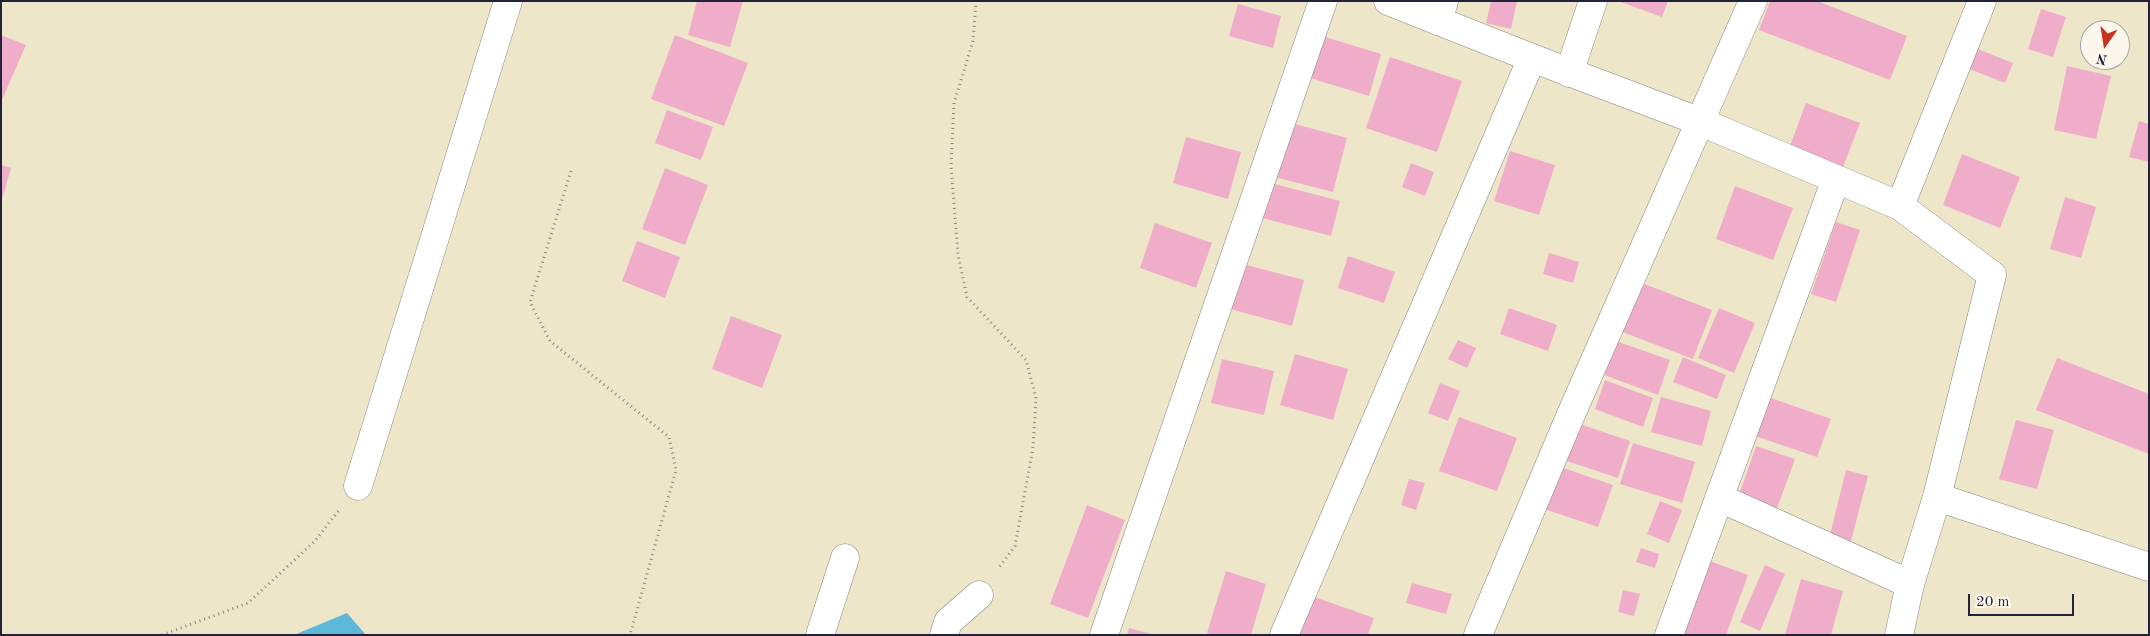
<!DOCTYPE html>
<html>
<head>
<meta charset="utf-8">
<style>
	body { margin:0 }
	#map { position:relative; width:2150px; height:636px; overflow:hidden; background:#eee6c9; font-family:"Old Standard TT",serif }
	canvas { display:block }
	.frame { position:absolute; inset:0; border:2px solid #22223b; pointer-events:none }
	.north { position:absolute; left:2080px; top:20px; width:50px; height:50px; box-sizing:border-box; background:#fbf7ec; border:1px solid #a4a2a5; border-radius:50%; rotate:193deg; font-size:14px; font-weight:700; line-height:20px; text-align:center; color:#22223b }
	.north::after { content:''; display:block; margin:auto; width:18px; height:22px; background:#c8321e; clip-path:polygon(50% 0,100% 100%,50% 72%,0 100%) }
	.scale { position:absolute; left:1968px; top:594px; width:106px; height:22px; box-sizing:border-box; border:2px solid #22223b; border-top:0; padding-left:6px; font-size:15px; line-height:18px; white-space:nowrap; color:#22223b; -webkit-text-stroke:4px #fbf7ec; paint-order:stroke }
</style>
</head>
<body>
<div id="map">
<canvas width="2150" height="636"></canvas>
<div class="frame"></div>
<div class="north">N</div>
<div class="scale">20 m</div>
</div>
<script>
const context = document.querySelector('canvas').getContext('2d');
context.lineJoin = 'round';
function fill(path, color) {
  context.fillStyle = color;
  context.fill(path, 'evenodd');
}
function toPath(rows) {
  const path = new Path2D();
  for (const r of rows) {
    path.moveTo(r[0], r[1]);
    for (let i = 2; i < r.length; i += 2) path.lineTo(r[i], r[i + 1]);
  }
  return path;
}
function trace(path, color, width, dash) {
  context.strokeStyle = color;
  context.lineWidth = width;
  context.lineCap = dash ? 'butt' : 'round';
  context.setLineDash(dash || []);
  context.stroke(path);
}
fill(toPath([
	[347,613,366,635,294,635]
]), '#5eb8dc');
fill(toPath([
	[697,1,743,1,730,47,688,35],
	[1491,1,1517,1,1511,29,1486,23],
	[1618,1,1668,1,1662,17],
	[1770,1,1817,1,1907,36,1890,80,1759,30],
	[1238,4,1281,16,1273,48,1229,36],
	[2041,9,2066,17,2053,57,2028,49],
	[1,35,26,45,1,102],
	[675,35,748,63,724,126,651,99],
	[1322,36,1381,54,1369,96,1310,78],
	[1975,48,2013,63,2005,83,1967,68],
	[1390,57,1462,81,1437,152,1366,128],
	[2067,66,2111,76,2096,139,2054,130],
	[1806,103,1860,123,1843,167,1790,146],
	[667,110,713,127,701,160,655,143],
	[1284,121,1347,138,1333,192,1270,176],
	[2139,121,2149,124,2149,162,2129,157],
	[1186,137,1241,152,1228,199,1173,183],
	[1510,151,1555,165,1539,215,1494,201],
	[1962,154,2020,177,2000,228,1943,205],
	[1411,163,1434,172,1425,196,1402,187],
	[1,165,11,168,2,199,1,199],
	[665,168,708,185,685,245,642,229],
	[1271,183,1340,201,1331,236,1262,218],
	[1735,186,1793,208,1773,260,1716,239],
	[2065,197,2096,207,2081,258,2050,249],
	[1836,222,1860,230,1836,302,1811,294],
	[1155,223,1212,243,1196,288,1140,268],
	[637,241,680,257,665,298,622,281],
	[1549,253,1579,262,1573,283,1543,274],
	[1348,256,1395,272,1384,303,1338,288],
	[1239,263,1304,280,1292,326,1227,308],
	[1639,282,1712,310,1693,359,1620,331],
	[1509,308,1557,325,1548,351,1500,334],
	[1719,308,1755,323,1734,373,1698,358],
	[731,316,782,335,762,388,712,369],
	[1458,340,1476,348,1467,368,1448,359],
	[1616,341,1670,360,1658,395,1604,375],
	[1295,354,1348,369,1333,420,1280,405],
	[1683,357,1726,375,1717,399,1673,382],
	[2057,358,2149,394,2149,454,2036,410],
	[1222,359,1274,371,1264,415,1211,403],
	[1605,380,1653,398,1643,427,1595,409],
	[1440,383,1460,391,1448,421,1428,413],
	[1661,397,1711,411,1702,446,1651,432],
	[1768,397,1831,419,1817,457,1755,436],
	[1459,417,1517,438,1497,491,1439,471],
	[2016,420,2054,430,2037,489,1999,479],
	[1571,421,1630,441,1618,478,1558,458],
	[1633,443,1695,462,1682,503,1620,484],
	[1756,446,1795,459,1776,511,1738,498],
	[1552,464,1613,485,1598,527,1535,506],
	[1846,470,1868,476,1851,541,1830,535],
	[1409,479,1425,483,1416,510,1401,505],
	[1660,501,1682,510,1669,543,1647,534],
	[1087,505,1125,520,1088,618,1050,604],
	[1641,548,1659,554,1655,568,1636,562],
	[1707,560,1748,575,1726,635,1679,635],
	[1765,565,1785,574,1760,631,1740,622],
	[1226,571,1266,584,1251,635,1213,635,1207,633],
	[1801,579,1843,591,1831,635,1785,635],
	[1412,583,1452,594,1446,614,1406,603],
	[1623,590,1640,594,1634,616,1618,612],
	[1309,595,1374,618,1368,635,1295,635],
	[1129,628,1151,634,1151,635,1127,635]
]), '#f0adca');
const minor = toPath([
	[1438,21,1444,1],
	[1569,73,1593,1],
	[1900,206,1982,1],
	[358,486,508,1],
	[1937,497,2149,567],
	[1720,498,1910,584],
	[820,635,845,558],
	[944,635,948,622,979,595],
	[1104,635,1323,1],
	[1284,635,1532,58],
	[1478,635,1569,419,1753,1],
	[1669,635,1836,179]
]);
const tertiary = toPath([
	[1388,1,1532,58,1701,122,1900,206,1992,275,1937,497,1910,584,1899,635]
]);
trace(minor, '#888482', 29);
trace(tertiary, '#888482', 29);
trace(toPath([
	[976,1,973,41,954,103,951,165,958,255,967,297,1026,360,1036,398,1033,448,1015,546,998,569],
	[571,171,530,302,550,341,669,437,676,470,630,635],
	[162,635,248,603,315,541,339,510]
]), '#888482', 3, [1, 4]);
trace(minor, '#fff', 28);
trace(tertiary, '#fff', 28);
</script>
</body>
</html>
